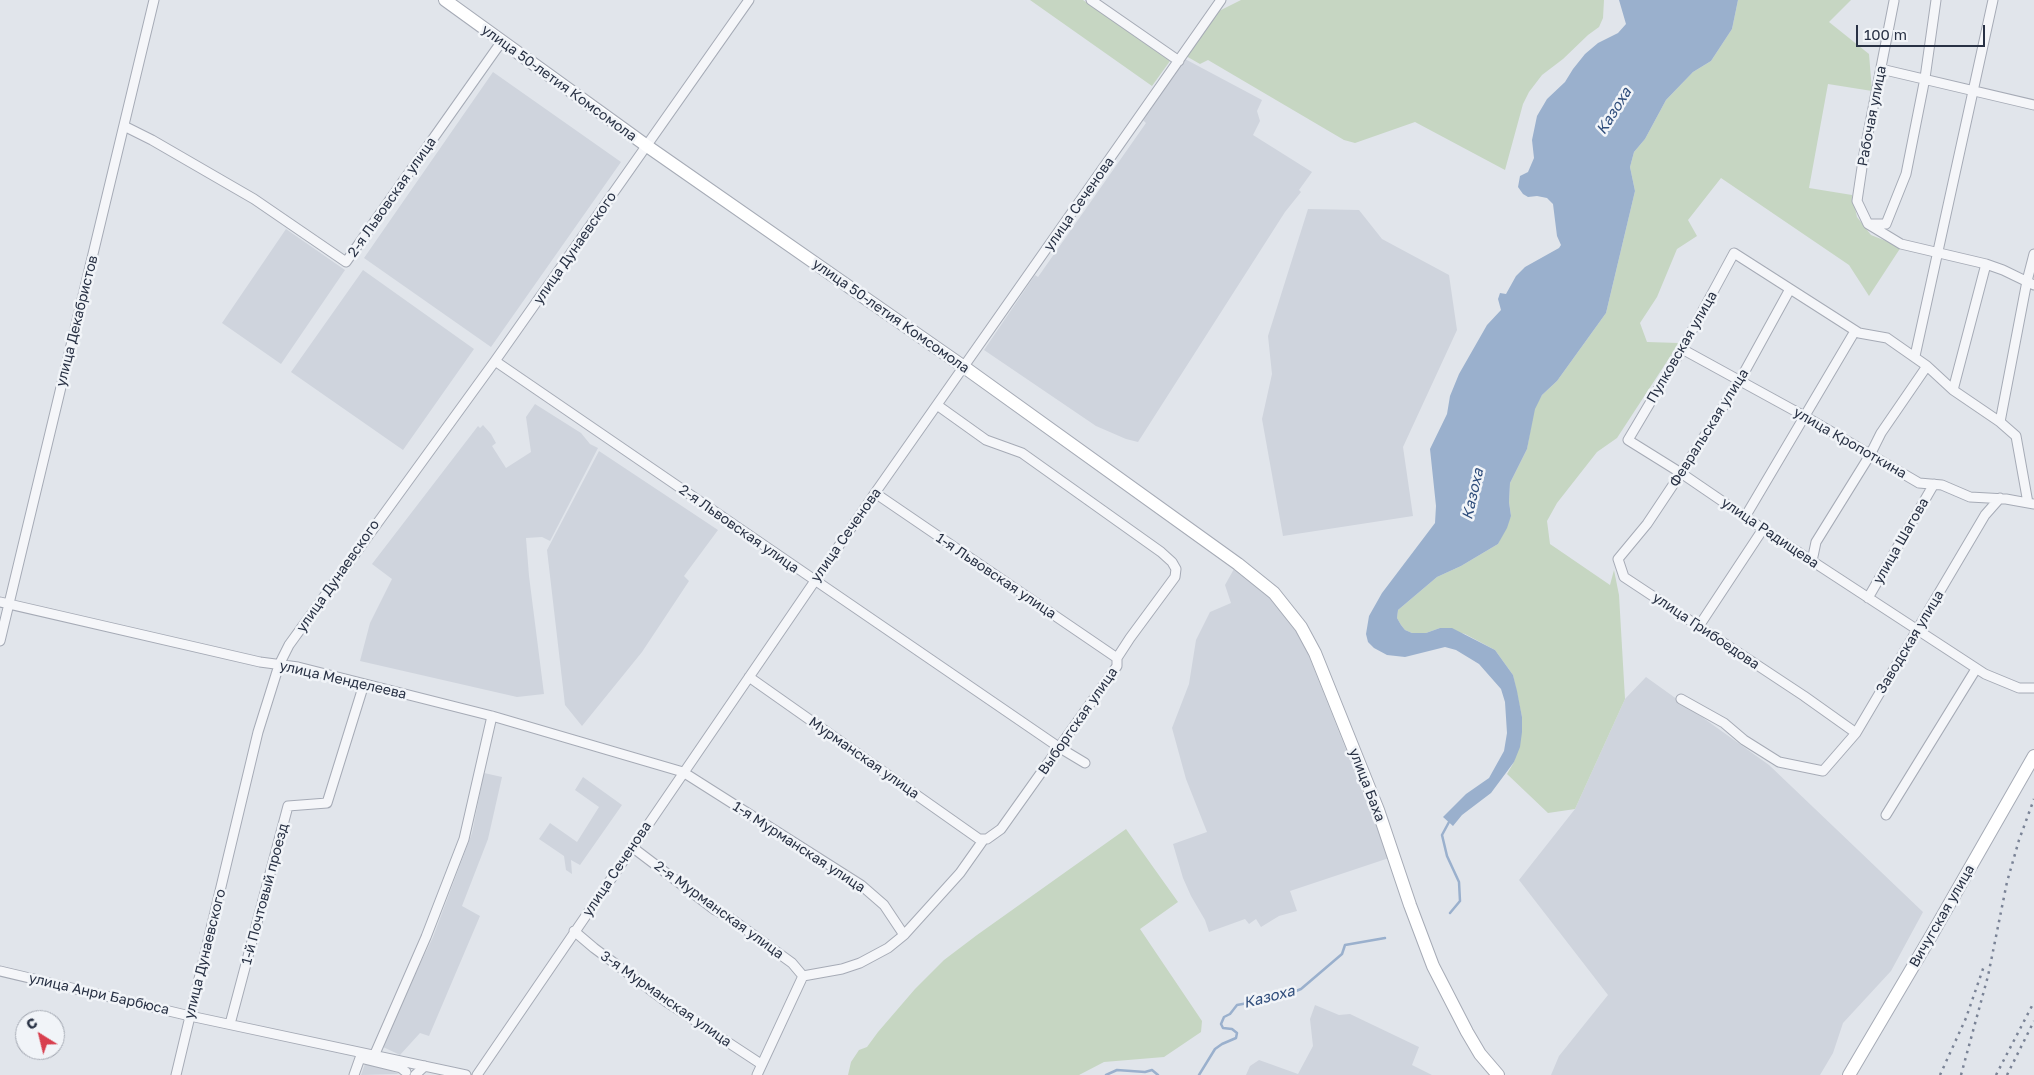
<!DOCTYPE html>
<html>
<head>
<meta charset="utf-8">
<style>
	body { margin:0 }
	#map { position:relative; width:2034px; height:1075px; overflow:hidden; background:#e1e5eb; font-family:"Golos Text",sans-serif }
	canvas { display:block }
	.north { position:absolute; left:15px; top:1010px; width:50px; height:50px; box-sizing:border-box; background:#f1f4f8; border:1px solid #a1a6b0; border-radius:50%; rotate:324deg; font-size:14px; font-weight:700; line-height:20px; text-align:center; color:#283144 }
	.north::after { content:''; display:block; margin:auto; width:18px; height:22px; background:#d83f4e; clip-path:polygon(50% 0,100% 100%,50% 72%,0 100%) }
	.scale { position:absolute; left:1856px; top:25px; width:129px; height:22px; box-sizing:border-box; border:2px solid #283144; border-top:0; padding-left:6px; font-size:15px; line-height:18px; white-space:nowrap; color:#283144; -webkit-text-stroke:4px #f1f4f8; paint-order:stroke }
</style>
</head>
<body>
<div id="map">
<canvas width="2034" height="1075"></canvas>
<div class="north">С</div>
<div class="scale">100 m</div>
</div>
<script>
const context = document.querySelector('canvas').getContext('2d');
context.lineJoin = 'round';
function fill(path, color) {
  context.fillStyle = color;
  context.fill(path, 'evenodd');
}
function toPath(rows) {
  const path = new Path2D();
  for (const r of rows) {
    path.moveTo(r[0], r[1]);
    for (let i = 2; i < r.length; i += 2) path.lineTo(r[i], r[i + 1]);
  }
  return path;
}
function trace(path, color, width, dash) {
  context.strokeStyle = color;
  context.lineWidth = width;
  context.lineCap = dash ? 'butt' : 'round';
  context.setLineDash(dash || []);
  context.stroke(path);
}
function drawText(font, color, halo, rows, align = 'center') {
  context.font = font + ' "Golos Text",sans-serif';
  context.lineWidth = 5;
  context.setLineDash([]);
  context.textBaseline = 'middle';
  context.strokeStyle = halo;
  context.fillStyle = color;
  for (const [text, x, y, turn = 0] of rows) {
    context.save();
    context.translate(x, y);
    context.rotate((+turn || 0) * Math.PI / 180);
    context.textAlign = isNaN(turn) ? turn : align;
    if (halo) context.strokeText(text, 0, 0);
    context.fillText(text, 0, 0);
    context.restore();
  }
}
fill(toPath([
	[1185,59,1262,100,1257,111,1260,121,1253,135,1312,172,1299,190,1301,192,1285,212,1138,442,1126,439,1096,426,984,350,1035,275,1038,277,1146,123,1143,120],
	[493,72,621,162,491,347,364,258],
	[1308,209,1359,210,1382,239,1449,275,1457,330,1403,447,1413,516,1283,536,1262,419,1272,374,1268,336],
	[286,229,345,270,281,364,222,323],
	[363,270,474,349,403,450,291,372],
	[535,404,581,433,590,444,598,448,550,541,542,537,526,538,529,576,544,694,517,697,360,661,370,623,392,579,372,564,478,426,480,428,483,425,491,434,496,443,492,446,506,468,531,452,526,417],
	[599,451,718,530,684,576,689,581,642,652,582,726,565,705,547,550],
	[1234,569,1270,597,1289,621,1304,644,1389,858,1290,891,1297,911,1279,916,1261,927,1256,919,1249,924,1245,919,1209,932,1205,920,1191,896,1183,878,1173,844,1207,832,1186,779,1172,728,1189,684,1196,640,1210,612,1231,603,1225,585],
	[1646,677,1769,765,1923,912,1891,971,1843,1023,1833,1053,1820,1075,1551,1075,1559,1056,1608,995,1519,880,1575,809,1625,699],
	[484,773,502,777,488,839,462,906,480,916,429,1036,420,1033,400,1055,381,1046,433,937,472,833],
	[583,777,622,805,580,865,571,860,572,874,566,870,564,856,539,839,550,823,577,842,599,807,575,790],
	[1315,1005,1339,1015,1350,1014,1419,1047,1412,1065,1432,1075,1246,1075,1250,1066,1259,1060,1298,1074,1313,1046,1310,1019],
	[366,1061,389,1070,399,1074,361,1075]
]), '#cfd4dd');
fill(toPath([
	[1030,0,1083,0,1170,61,1152,86],
	[1241,0,1604,0,1603,18,1599,27,1588,35,1563,59,1542,75,1529,92,1523,104,1505,170,1415,122,1355,143,1344,140,1208,60,1200,64,1186,56,1217,12],
	[1738,0,1851,0,1829,22,1869,54,1872,91,1828,84,1809,188,1852,195,1857,217,1871,235,1901,247,1869,296,1849,265,1721,178,1688,220,1697,236,1677,249,1657,297,1640,323,1647,342,1679,343,1617,438,1597,452,1557,503,1547,521,1550,544,1610,585,1614,570,1619,595,1625,699,1575,809,1548,813,1507,774,1514,762,1522,717,1513,675,1495,650,1465,634,1440,628,1426,633,1412,633,1405,630,1401,625,1397,618,1398,610,1437,577,1461,566,1498,544,1511,516,1509,502,1510,483,1527,449,1534,409,1542,395,1557,381,1606,313,1635,191,1630,167,1634,152,1645,139,1666,100,1693,72,1711,61,1732,29],
	[1126,829,1178,902,1140,929,1202,1021,1201,1032,1164,1057,1104,1062,1079,1075,848,1075,851,1062,859,1050,867,1047,878,1032,915,989,944,960,977,935]
]), '#c6d6c2');
fill(toPath([
	[1619,0,1738,0,1732,29,1711,61,1693,72,1666,100,1645,139,1634,152,1630,167,1635,191,1606,313,1557,381,1542,395,1535,409,1527,449,1510,483,1509,502,1511,516,1507,528,1498,544,1461,566,1437,577,1398,610,1397,618,1401,625,1405,630,1412,633,1426,633,1440,628,1452,628,1495,650,1513,675,1517,691,1522,717,1522,732,1520,747,1514,762,1491,793,1462,815,1453,826,1443,817,1466,794,1489,778,1504,751,1507,733,1505,702,1501,689,1479,664,1456,650,1445,647,1405,657,1387,655,1374,648,1368,642,1366,634,1369,616,1382,593,1435,523,1436,506,1430,449,1447,414,1450,396,1459,374,1487,325,1501,310,1498,299,1500,293,1506,294,1516,276,1525,267,1559,248,1561,245,1557,236,1553,204,1547,198,1537,196,1528,197,1523,194,1518,187,1520,176,1528,172,1534,158,1532,140,1537,116,1547,99,1565,82,1573,69,1585,54,1598,43,1618,33,1626,24]
]), '#9ab0cd');
trace(toPath([
	[1449,822,1442,835,1447,856,1459,882,1460,901,1450,913],
	[1106,1075,1117,1070,1145,1072,1152,1070,1158,1075],
	[1199,1075,1215,1049,1222,1044,1236,1038,1237,1033,1232,1029,1223,1028,1221,1024,1224,1017,1230,1014,1237,1005,1281,997,1301,989,1342,954,1345,945,1385,938]
]), '#9ab0cd', 2.5);
const street = toPath([
	[1091,0,1179,61],
	[1894,1,1864,154,1857,201,1868,224,1901,244,1986,264,2003,270,2034,285],
	[1881,69,2034,105],
	[124,126,152,140,254,199,346,262,502,41],
	[1870,224,1886,224,1906,174,1925,78,1936,0],
	[1790,289,1740,380,1681,473,1647,524,1618,559,1624,577,1804,696,1856,733,1985,515,2000,498],
	[1682,349,1806,417,1919,483,1942,485,1970,497,2006,499,2034,504],
	[1915,356,1993,0],
	[495,361,1060,748,1085,763],
	[1953,390,1986,264],
	[2000,422,2027,281,2034,254],
	[875,493,1117,658],
	[2028,503,2016,436,2000,422,1953,390,1927,366,1887,338,1859,333,1734,253,1682,349,1628,440,1681,473,1763,529,1985,674,2019,688,2034,688],
	[1745,517,1855,331],
	[1812,561,1816,542,1870,455,1881,433,1927,366],
	[1868,598,1934,484],
	[0,602,260,662,298,667,492,716,683,772,861,885,884,905,904,935],
	[1699,626,1763,529],
	[0,641,154,0],
	[749,677,979,839,987,839,1001,829,1117,666,1117,658,1130,638,1175,577,1176,569,1172,562,1161,552,1022,453,986,440,937,405],
	[1681,699,1724,723,1744,740,1779,762,1823,771,1856,733],
	[1886,815,1976,669],
	[632,847,715,910,730,918,792,963,803,976],
	[574,931,594,948,668,1003,761,1064],
	[0,971,190,1016,466,1075],
	[803,976,842,969,860,963,888,948,904,935,960,873,984,839],
	[230,1024,288,806,327,803,364,684],
	[374,1056,426,937,464,839,492,716],
	[176,1075,258,732,279,665,289,645,495,361,749,0],
	[354,1075,360,1058,401,1068,406,1072],
	[415,1075,425,1066],
	[477,1075,875,493,1221,0],
	[757,1075,803,976]
]);
const secondary = toPath([
	[445,0,647,146,964,367,1238,564,1274,593,1301,627,1315,653,1378,810,1410,905,1433,966,1467,1032,1480,1054,1498,1075],
	[1849,1075,1931,936,2034,756]
]);
trace(street, '#a6abb6', 11);
trace(secondary, '#a6abb6', 14);
trace(street, '#f5f6f9', 9);
trace(secondary, '#fff', 12);
trace(toPath([
	[1940,1075,1966,1018,1984,966],
	[1961,1075,1988,976,2007,882,2019,840,2034,799],
	[1996,1075,2034,1002],
	[2007,1075,2034,1021]
]), '#7a8396', 2.5, [2.5, 5]);
drawText('14px', '#283144', '#f1f4f8', [
	["улица 50-летия Комсомола",559,83,36],
	["Рабочая улица",1872,116,-79],
	["2-я Львовская улица",392,197,-55],
	["улица Сеченова",1079,204,-55],
	["улица Дунаевского",575,248,-55],
	["улица 50-летия Комсомола",891,316,35],
	["улица Декабристов",77,321,-76],
	["Пулковская улица",1682,347,-60],
	["Февральская улица",1709,428,-58],
	["улица Кропоткина",1850,443,30],
	["2-я Львовская улица",739,529,35],
	["улица Радищева",1770,533,34],
	["улица Сеченова",846,535,-55],
	["улица Шагова",1901,541,-60],
	["улица Дунаевского",338,576,-55],
	["1-я Львовская улица",996,576,34],
	["улица Грибоедова",1706,631,34],
	["Заводская улица",1910,642,-59],
	["улица Менделеева",343,680,13],
	["Выборгская улица",1078,721,-55],
	["Мурманская улица",864,758,35],
	["улица Баха",1367,785,69],
	["1-я Мурманская улица",799,847,33],
	["улица Сеченова",617,869,-56],
	["1-й Почтовый проезд",265,894,-75],
	["2-я Мурманская улица",719,910,36],
	["Вичугская улица",1942,916,-60],
	["улица Дунаевского",205,954,-76],
	["улица Анри Барбюса",99,994,13],
	["3-я Мурманская улица",666,999,35]
]);
drawText('italic 15px', '#2f4d7b', '#f1f4f8', [
	["Казоха",1614,111,-58],
	["Казоха",1473,494,-77],
	["Казоха",1269,997,-14]
]);
</script>
</body>
</html>
